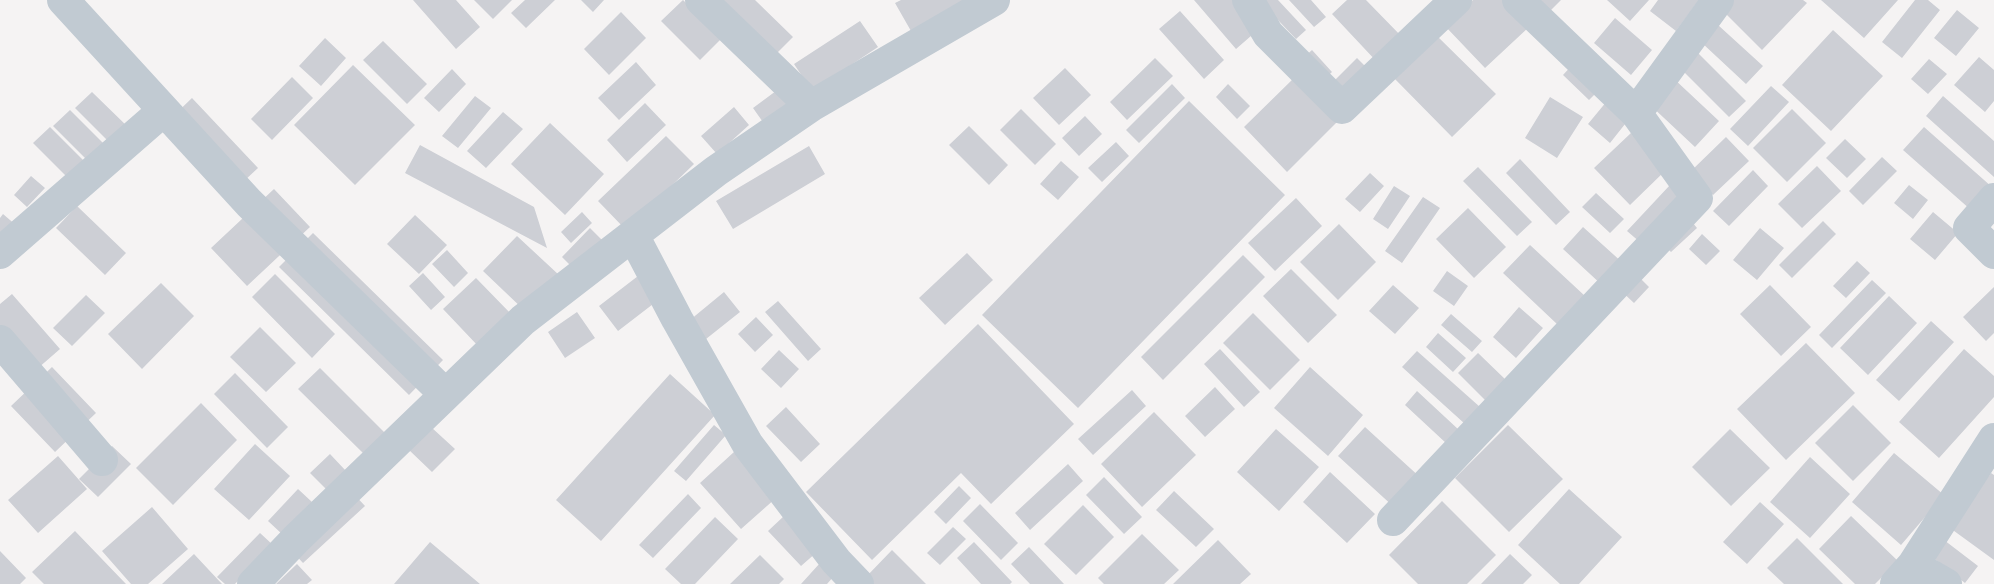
<!DOCTYPE html>
<html>
<head>
<meta charset="utf-8">
<style>
	body { margin:0 }
	canvas { display:block; background:#f5f3f3 }
</style>
</head>
<body>
<canvas width="1994" height="584"></canvas>
<script>
const context = document.querySelector('canvas').getContext('2d');
context.lineJoin = 'round';
function fill(path, color) {
  context.fillStyle = color;
  context.fill(path, 'evenodd');
}
function toPath(rows) {
  const path = new Path2D();
  for (const r of rows) {
    path.moveTo(r[0], r[1]);
    for (let i = 2; i < r.length; i += 2) path.lineTo(r[i], r[i + 1]);
  }
  return path;
}
function trace(path, color, width, dash) {
  context.strokeStyle = color;
  context.lineWidth = width;
  context.lineCap = dash ? 'butt' : 'round';
  context.setLineDash(dash || []);
  context.stroke(path);
}
fill(toPath([
	[413,0,456,0,480,27,456,49],
	[474,0,512,0,493,19],
	[525,0,555,0,526,28,511,13],
	[581,0,604,0,593,12],
	[683,0,722,38,700,60,661,21],
	[714,0,755,0,793,37,773,57],
	[901,0,964,0,911,31,895,3],
	[1194,0,1234,0,1259,29,1236,49],
	[1259,0,1278,0,1306,30,1296,39],
	[1289,0,1311,0,1326,17,1314,27],
	[1347,0,1366,0,1404,39,1378,63,1332,14],
	[1473,0,1503,0,1529,27,1485,68,1445,26],
	[1538,0,1561,0,1550,11],
	[1607,0,1649,0,1630,21],
	[1658,0,1699,0,1676,31,1650,11],
	[1733,0,1803,0,1807,3,1762,50,1723,11],
	[1821,0,1898,0,1864,38],
	[1915,0,1928,0,1940,10,1902,58,1882,42],
	[1957,10,1979,28,1956,56,1934,38],
	[1180,11,1224,60,1204,79,1159,29],
	[621,12,646,38,609,75,584,49],
	[1615,18,1652,50,1631,75,1594,43],
	[860,21,878,47,812,91,794,64],
	[1718,25,1763,66,1746,84,1702,43],
	[1833,30,1883,76,1831,131,1782,85],
	[1436,35,1496,94,1452,137,1393,77],
	[325,38,346,58,321,86,299,66],
	[383,41,427,84,407,104,363,60],
	[1312,50,1332,72,1321,82,1301,60],
	[1698,53,1746,101,1729,117,1682,70],
	[1979,57,1994,70,1994,101,1985,112,1954,85],
	[1155,58,1173,76,1127,120,1110,102],
	[1357,58,1370,71,1346,95,1333,82],
	[1929,59,1947,74,1928,94,1911,79],
	[636,62,656,85,619,120,598,98],
	[1574,63,1600,89,1589,100,1563,75],
	[353,65,415,125,355,185,294,125],
	[1065,68,1091,95,1059,125,1033,98],
	[452,69,466,84,439,112,424,98],
	[292,77,313,98,272,140,251,119],
	[1295,77,1338,121,1287,172,1244,127],
	[1672,77,1719,121,1695,147,1648,103],
	[1172,84,1185,98,1139,143,1126,130],
	[1228,84,1250,106,1237,119,1216,97],
	[1771,86,1789,102,1748,146,1730,129],
	[780,88,792,105,765,125,753,108],
	[92,92,130,129,113,146,75,108],
	[475,96,491,108,458,148,442,136],
	[1943,96,1994,141,1994,177,1926,116],
	[1550,97,1583,117,1557,158,1525,138],
	[192,98,258,168,230,194,165,124],
	[1189,101,1285,195,1078,408,982,315],
	[1607,101,1629,119,1610,143,1588,124],
	[645,103,666,125,627,162,607,140],
	[734,107,749,125,717,154,701,136],
	[1021,109,1056,144,1035,165,1000,130],
	[1792,109,1826,143,1787,182,1753,148],
	[70,110,107,147,91,164,53,126],
	[503,112,523,129,486,168,467,151],
	[1085,116,1102,134,1079,156,1062,138],
	[550,123,604,174,565,215,511,164],
	[969,126,1008,165,989,185,949,145],
	[50,127,88,165,71,181,33,143],
	[1924,127,1992,187,1971,210,1903,150],
	[1631,133,1666,170,1630,205,1594,168],
	[666,136,694,164,626,230,598,201],
	[1726,137,1749,161,1713,195,1690,172],
	[1845,139,1866,159,1847,178,1826,158],
	[1116,142,1129,156,1102,182,1088,168],
	[420,145,534,207,547,248,405,173],
	[809,146,825,174,733,229,716,201],
	[1882,157,1897,171,1863,205,1849,191],
	[1520,159,1570,212,1556,225,1506,173],
	[1061,161,1079,177,1058,200,1040,184],
	[1817,166,1841,191,1802,228,1778,204],
	[1478,167,1532,222,1517,236,1463,181],
	[1753,170,1768,186,1729,226,1713,211],
	[1370,173,1384,186,1360,212,1345,199],
	[31,176,45,188,27,207,14,195],
	[1670,185,1683,197,1641,243,1627,231],
	[1909,185,1928,200,1913,219,1894,203],
	[1394,186,1410,196,1388,229,1373,219],
	[274,189,310,227,247,286,211,248],
	[1596,193,1624,219,1610,233,1582,207],
	[1423,197,1440,208,1402,263,1385,251],
	[1296,198,1322,226,1275,271,1248,243],
	[77,206,126,253,105,275,56,228],
	[1468,208,1506,247,1474,278,1436,239],
	[582,212,592,223,571,243,561,232],
	[1933,212,1958,233,1935,260,1910,239],
	[3,214,17,226,0,244,0,218],
	[415,215,447,245,419,274,387,244],
	[1688,217,1697,228,1671,252,1661,242],
	[1823,221,1836,234,1792,278,1779,265],
	[1339,224,1376,262,1338,300,1300,262],
	[1583,227,1624,264,1603,286,1563,249],
	[590,228,605,243,577,272,562,257],
	[1760,228,1784,248,1757,280,1733,260],
	[313,233,443,360,409,395,279,267],
	[1702,234,1720,251,1706,265,1689,249],
	[517,236,559,275,525,311,483,271],
	[1530,245,1585,296,1558,325,1503,273],
	[447,250,468,273,454,287,432,264],
	[967,253,993,280,945,325,919,298],
	[1243,255,1265,277,1163,380,1141,357],
	[1857,261,1870,273,1846,298,1833,286],
	[1291,269,1337,315,1308,343,1263,296],
	[1447,271,1468,286,1454,306,1433,291],
	[1634,272,1649,287,1634,303,1618,288],
	[423,273,445,297,431,310,409,286],
	[275,274,335,334,312,358,252,297],
	[638,276,657,301,618,331,599,306],
	[476,278,512,315,479,347,443,309],
	[1872,280,1886,293,1832,348,1819,335],
	[161,283,194,316,142,369,108,334],
	[1393,285,1419,308,1395,334,1369,311],
	[1770,285,1811,327,1781,356,1740,314],
	[1994,287,1994,333,1986,341,1963,317],
	[724,292,740,312,706,339,690,320],
	[12,294,60,349,37,369,0,326,0,304],
	[86,295,105,313,72,346,53,328],
	[1889,296,1917,323,1868,375,1840,348],
	[778,301,821,349,808,361,765,312],
	[1519,307,1543,328,1516,358,1493,337],
	[577,312,595,338,565,358,548,332],
	[1253,313,1300,360,1270,390,1223,343],
	[1451,314,1482,341,1472,352,1441,325],
	[756,317,773,335,755,352,738,334],
	[1931,321,1954,342,1899,401,1876,380],
	[978,324,1074,424,991,504,961,473,872,560,806,492],
	[260,327,296,363,266,392,230,357],
	[1438,333,1466,358,1453,372,1426,347],
	[1806,343,1855,393,1786,460,1737,409],
	[1220,349,1260,392,1244,407,1204,364],
	[1964,349,1994,376,1994,397,1939,458,1899,422],
	[779,350,799,369,781,388,761,369],
	[1417,351,1480,407,1465,424,1402,367],
	[1478,353,1507,381,1487,402,1458,373],
	[52,367,96,413,55,452,11,406],
	[1310,367,1363,415,1328,456,1274,408],
	[320,368,385,433,364,454,298,389],
	[235,373,288,427,267,448,214,394],
	[670,374,715,415,601,541,556,500],
	[1215,387,1235,409,1205,437,1185,416],
	[1132,390,1146,406,1093,455,1078,439],
	[1417,391,1459,430,1447,444,1405,405],
	[201,403,237,440,173,505,136,468],
	[1853,405,1891,443,1853,481,1815,443],
	[786,407,820,444,801,462,766,426],
	[1154,412,1196,455,1142,507,1101,464],
	[714,425,726,435,686,481,674,471],
	[1508,425,1563,479,1509,532,1455,478],
	[431,427,455,449,432,472,409,450],
	[1365,427,1422,479,1395,508,1338,456],
	[1276,429,1319,467,1279,511,1237,472],
	[1730,429,1770,468,1731,506,1692,467],
	[255,444,290,476,249,520,214,489],
	[112,446,131,464,98,497,79,479],
	[734,452,776,498,741,529,700,483],
	[1894,453,1944,495,1901,545,1852,502],
	[330,454,346,471,327,490,310,473],
	[58,456,87,489,38,533,8,500],
	[1810,457,1850,494,1810,538,1770,502],
	[1068,464,1083,481,1030,530,1015,513],
	[1330,472,1375,514,1347,543,1303,502],
	[1991,473,1994,475,1994,560,1950,528],
	[1104,477,1142,517,1124,534,1086,495],
	[959,486,971,498,946,524,934,512],
	[298,489,312,502,282,534,268,521],
	[1569,489,1622,537,1579,584,1560,584,1518,545],
	[1174,491,1214,529,1196,547,1156,510],
	[352,492,365,506,303,563,290,549],
	[688,494,701,508,653,558,639,545],
	[1442,501,1496,555,1467,584,1418,584,1389,555],
	[1760,502,1784,524,1747,564,1723,542],
	[980,504,1018,543,1001,560,963,521],
	[1083,505,1114,537,1076,575,1044,544],
	[152,507,188,549,148,584,131,584,102,551],
	[784,516,817,552,801,566,768,531],
	[1851,516,1898,561,1875,584,1855,584,1819,549],
	[715,517,738,539,695,584,681,584,665,569],
	[953,527,966,539,940,565,927,553],
	[75,531,126,584,44,584,32,572],
	[260,533,273,545,235,584,225,584,217,577],
	[1142,534,1179,570,1164,584,1104,584,1098,578],
	[1797,538,1843,584,1784,584,1767,568],
	[1218,540,1251,574,1240,584,1173,584],
	[1944,540,1978,566,1965,583,1931,556],
	[430,542,480,584,394,584],
	[974,542,1012,582,1010,584,981,584,957,558],
	[1029,547,1064,584,1030,584,1011,564],
	[892,550,926,584,871,584,865,578],
	[0,551,26,578,20,584,0,584],
	[194,554,222,584,162,584],
	[1510,554,1532,575,1523,584,1481,584],
	[760,555,784,579,779,584,730,584],
	[820,563,834,576,827,584,801,584],
	[297,564,312,580,307,584,276,584]
]), '#cdcfd5');
trace(toPath([
	[63,0,249,203,445,394],
	[701,0,811,106],
	[1248,0,1268,34,1342,108,1456,0],
	[1636,113,1718,0],
	[1994,199,1969,228,1994,253],
	[634,237,677,319,748,445,836,561,858,584],
	[0,253,163,111],
	[0,341,102,460],
	[1393,520,1697,198,1636,113,1518,0],
	[1913,565,1946,584],
	[253,584,296,539,523,320,716,171,811,106,994,0],
	[1896,584,1913,565,1994,439]
]), '#c1cad2', 32);
</script>
</body>
</html>
